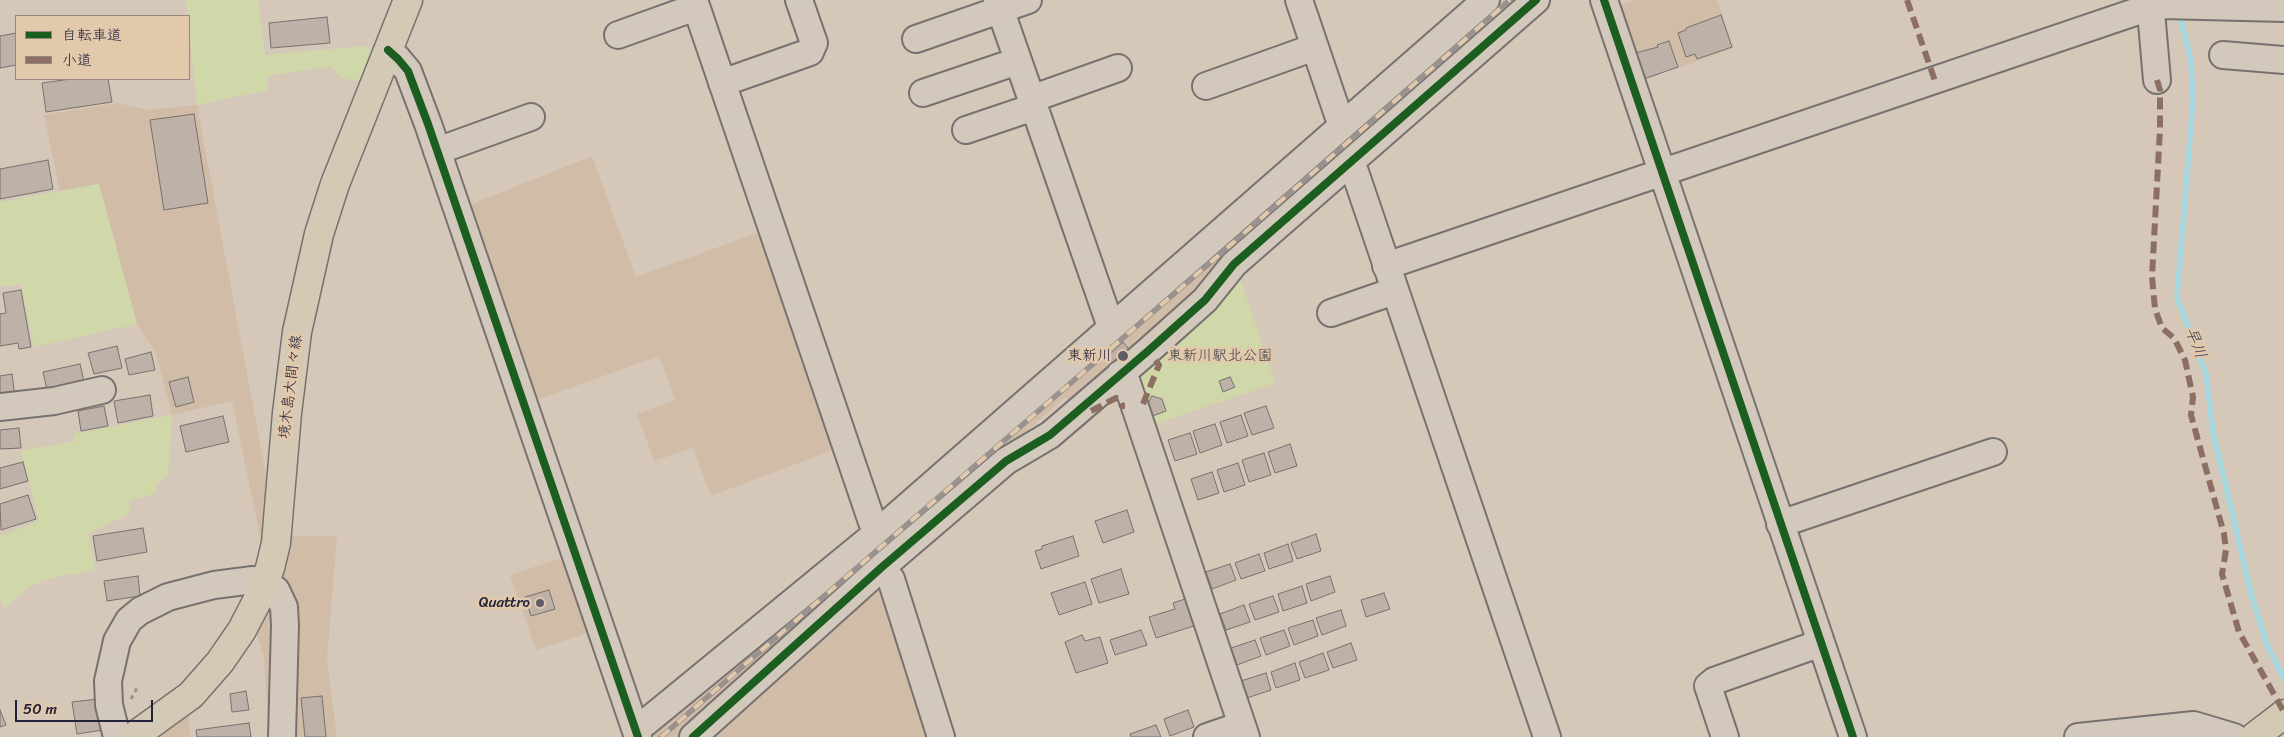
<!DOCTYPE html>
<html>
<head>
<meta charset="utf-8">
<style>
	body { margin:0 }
	#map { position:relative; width:2284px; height:737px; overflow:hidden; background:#d6c8b8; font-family:Sriracha,"Klee One",sans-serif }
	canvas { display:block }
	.legend { position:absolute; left:15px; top:15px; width:175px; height:65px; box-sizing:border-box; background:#e3c9ab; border:1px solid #96867e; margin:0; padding:6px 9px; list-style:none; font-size:15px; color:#22223b }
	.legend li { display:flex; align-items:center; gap:10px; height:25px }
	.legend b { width:25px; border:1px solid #96867e }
	.scale { position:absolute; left:15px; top:700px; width:138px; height:22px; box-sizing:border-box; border:2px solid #22223b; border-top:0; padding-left:6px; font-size:15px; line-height:18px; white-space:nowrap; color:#22223b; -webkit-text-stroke:4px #e3c9ab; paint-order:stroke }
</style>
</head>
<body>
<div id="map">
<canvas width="2284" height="737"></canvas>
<ul class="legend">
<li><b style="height:6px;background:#1b5e20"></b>自転車道</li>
<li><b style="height:6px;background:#8d6e63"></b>小道</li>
</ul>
<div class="scale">50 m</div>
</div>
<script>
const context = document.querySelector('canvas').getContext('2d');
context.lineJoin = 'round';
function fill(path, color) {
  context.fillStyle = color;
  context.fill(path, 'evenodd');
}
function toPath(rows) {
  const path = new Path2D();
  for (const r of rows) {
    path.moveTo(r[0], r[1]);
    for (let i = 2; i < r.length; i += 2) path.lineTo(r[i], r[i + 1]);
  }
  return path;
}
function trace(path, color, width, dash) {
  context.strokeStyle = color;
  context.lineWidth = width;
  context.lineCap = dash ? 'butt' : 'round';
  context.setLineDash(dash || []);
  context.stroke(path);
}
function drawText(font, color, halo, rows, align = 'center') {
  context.font = font + ' Sriracha,"Klee One",sans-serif';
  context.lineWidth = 5;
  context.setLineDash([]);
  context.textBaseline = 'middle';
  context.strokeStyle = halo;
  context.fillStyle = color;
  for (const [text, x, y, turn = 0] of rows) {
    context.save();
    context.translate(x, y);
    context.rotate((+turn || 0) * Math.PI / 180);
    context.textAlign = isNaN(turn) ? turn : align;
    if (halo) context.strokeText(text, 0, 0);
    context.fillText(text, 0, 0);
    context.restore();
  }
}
fill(toPath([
	[1496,0,1527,0,1116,367,1112,363,1068,400,1065,397,684,737,647,737],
	[1636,0,1717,0,1734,48,1640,81,1615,7],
	[118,103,147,110,197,105,267,481,268,502,263,550,232,401,172,415,156,353,137,324,99,184,60,191,44,115],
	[592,156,636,277,765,230,833,450,711,496,693,448,654,461,637,414,675,400,659,356,531,402,464,207],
	[289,536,337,536,327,659,337,737,269,737,264,657,256,632],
	[564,557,589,627,587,633,536,650,510,575],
	[883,579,936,737,701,737],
	[189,716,190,737,158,737,160,736]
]), '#d1bca7');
fill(toPath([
	[186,0,258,0,265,55,366,46,375,55,365,81,341,78,330,66,267,76,268,90,197,105],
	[99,184,137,324,34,347,21,284,0,287,0,202],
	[1237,269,1275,383,1149,426,1139,389,1138,370],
	[172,415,168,475,155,485,156,493,129,501,130,514,88,533,95,570,54,577,31,586,4,608,0,598,0,536,39,521,21,451,75,441,74,434]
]), '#d0d8a9');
trace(toPath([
	[2179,13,2191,61,2193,101,2177,297,2206,374,2213,432,2252,597,2267,645,2284,679]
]), '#a6d7e1', 5.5);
const building = toPath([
	[1721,15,1732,47,1697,59,1695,54,1686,57,1678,33,1686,30,1686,28,1721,15],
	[327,17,330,43,271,48,269,23,327,17],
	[16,33,16,65,0,68,0,36,16,33],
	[1669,41,1678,67,1641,80,1632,54,1658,47,1657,45,1669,41],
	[71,79,108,79,112,102,46,112,42,83,71,79],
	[194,114,208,203,164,210,150,120,194,114],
	[48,160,53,189,0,199,0,169,48,160],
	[21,290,31,347,19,349,18,343,0,346,0,314,6,313,3,293,21,290],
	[1123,342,1132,353,1130,355,1126,351,1112,363,1107,357,1123,342],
	[117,346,122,368,94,374,88,353,117,346],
	[151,352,155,370,129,375,125,359,151,352],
	[80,364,85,386,48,394,43,372,80,364],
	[12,374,15,397,0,399,0,376,12,374],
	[188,377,194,402,176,407,169,382,188,377],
	[1230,377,1235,387,1223,392,1219,381,1230,377],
	[150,395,153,416,118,423,114,401,150,395],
	[1152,396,1162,399,1166,411,1150,417,1146,406,1152,396],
	[104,406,108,426,81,431,78,411,104,406],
	[1266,406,1274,428,1252,435,1244,413,1266,406],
	[1241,415,1248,436,1227,443,1220,422,1241,415],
	[223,416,229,442,186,452,180,426,223,416],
	[1215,424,1222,445,1200,453,1193,431,1215,424],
	[19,428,21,448,0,449,0,430,19,428],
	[1190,433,1197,454,1175,461,1168,440,1190,433],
	[1290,444,1297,466,1275,473,1268,452,1290,444],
	[1264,453,1271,475,1249,482,1242,460,1264,453],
	[23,462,28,481,0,489,0,468,23,462],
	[1238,463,1245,485,1224,492,1217,470,1238,463],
	[1212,472,1219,493,1198,500,1191,479,1212,472],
	[28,495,36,519,1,530,0,504,28,495],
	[1127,510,1134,532,1103,543,1095,521,1127,510],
	[143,528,147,552,97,561,93,536,143,528],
	[1316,534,1321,551,1297,559,1291,543,1316,534],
	[1073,536,1079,556,1041,569,1035,551,1042,549,1042,546,1073,536],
	[1288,544,1293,561,1269,569,1264,553,1288,544],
	[1259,554,1265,571,1241,579,1235,563,1259,554],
	[1230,564,1236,580,1212,589,1206,572,1230,564],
	[1121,569,1129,594,1099,603,1091,579,1121,569],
	[138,576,140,596,107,601,104,581,138,576],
	[1330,576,1335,592,1311,601,1306,584,1330,576],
	[1085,582,1092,604,1059,615,1051,593,1085,582],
	[1302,586,1307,603,1283,611,1278,594,1302,586],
	[549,590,555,609,531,616,525,597,549,590],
	[1384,593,1390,609,1366,617,1361,600,1384,593],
	[1273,596,1279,612,1255,620,1249,604,1273,596],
	[1188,598,1197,625,1156,638,1149,617,1175,609,1173,603,1188,598],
	[1244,605,1250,622,1226,630,1220,614,1244,605],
	[1341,610,1346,626,1322,635,1316,618,1341,610],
	[1313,620,1318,636,1294,645,1288,628,1313,620],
	[1141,630,1147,645,1115,655,1110,640,1141,630],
	[1284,630,1290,646,1266,655,1260,638,1284,630],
	[1082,635,1085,641,1100,637,1108,663,1076,673,1065,642,1082,635],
	[1255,640,1261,656,1237,665,1231,648,1255,640],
	[1351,643,1357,660,1333,668,1327,652,1351,643],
	[1323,653,1329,670,1305,678,1299,662,1323,653],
	[1295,663,1300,680,1276,688,1271,672,1295,663],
	[1266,673,1271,690,1247,698,1241,681,1266,673],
	[246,691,249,710,232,712,230,694,246,691],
	[322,696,326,737,305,737,301,698,322,696],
	[98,699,103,730,77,734,72,702,98,699],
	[0,710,6,725,0,727,0,710],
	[1188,710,1194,727,1170,736,1164,719,1188,710],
	[249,723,251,737,197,737,196,730,249,723],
	[1156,725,1161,737,1131,737,1130,734,1156,725]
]);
fill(building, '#beb2a8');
trace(building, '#77716f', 1);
const minor = toPath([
	[694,0,872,522,878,532],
	[997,0,1111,327],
	[1299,0,1338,115,1344,124],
	[1604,0,1853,737],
	[2150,0,2157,80],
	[618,35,696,7],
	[916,39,1028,0],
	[388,50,398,59,408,71,428,124,638,737],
	[2223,55,2284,60],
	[722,83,810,52,814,43,799,0],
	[1206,86,1315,47],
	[923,93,1018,61],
	[1031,99,1118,68],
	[966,130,1034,107],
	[437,151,531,117],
	[1349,164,1355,172,1547,737],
	[1386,266,2150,7,2162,5,2284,8],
	[1331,313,1394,291],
	[1120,374,1127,383,1246,737],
	[0,407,54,401,102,390],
	[1780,524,1993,452],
	[882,567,891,579,941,737],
	[635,728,645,723,878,532,1486,0],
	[117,737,109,705,108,681,117,641,129,620,140,611,168,597,214,585,253,580,264,583,276,590,284,607,285,625,282,737],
	[693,737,882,567,1006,461,1050,435,1148,351,1205,300,1234,264,1536,0],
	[1207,737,1242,725],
	[1725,737,1708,686,1714,681,1821,643],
	[2078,737,2194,725,2234,737]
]);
const major = toPath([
	[133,737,191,695,220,662,242,630,257,601,270,568,276,543,287,413,297,332,319,234,335,184,408,0],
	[2254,737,2284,714]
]);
trace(minor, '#77716f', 30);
trace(major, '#77716f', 31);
trace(toPath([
	[131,699,138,686]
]), '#99928e', 3, [4, 4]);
trace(minor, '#d2c8bc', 26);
trace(major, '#d3c9b5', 28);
const rail = toPath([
	[661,737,1219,255,1510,0]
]);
trace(rail, '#99928e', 5.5);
trace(rail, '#e3c9ab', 4, [11]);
trace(toPath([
	[1907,0,1935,81],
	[2157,80,2160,90,2160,129,2152,277,2155,309,2162,328,2174,338,2185,360,2193,397,2191,415,2224,534,2226,550,2222,574,2239,632,2284,712],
	[1143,404,1159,365,1153,357],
	[1091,411,1116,398,1119,399,1122,406,1125,406]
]), '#8d6e63', 6, [12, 6]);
trace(toPath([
	[1604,0,1853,737],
	[388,50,398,59,408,71,428,124,638,737],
	[693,737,882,567,1006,461,1050,435,1148,351,1205,300,1234,264,1536,0]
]), '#1b5e20', 8);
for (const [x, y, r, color] of [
	[1123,356,6,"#615c67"],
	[540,603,5,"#615c67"]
]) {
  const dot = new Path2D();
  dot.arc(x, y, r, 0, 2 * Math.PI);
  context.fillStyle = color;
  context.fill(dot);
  trace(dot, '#e3c9ab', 2);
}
drawText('15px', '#22223b', '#e3c9ab', [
	["東新川",1112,356],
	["Quattro",530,603]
], 'right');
drawText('15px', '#3c3f4a', '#e3c9ab', [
	["東新川駅北公園",1220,356]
]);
drawText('15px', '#22223b', '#e3c9ab', [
	["境木島大間々線",291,387,-83]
]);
drawText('italic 16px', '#333e56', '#e3c9ab', [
	["早川",2195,343,69]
]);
</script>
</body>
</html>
